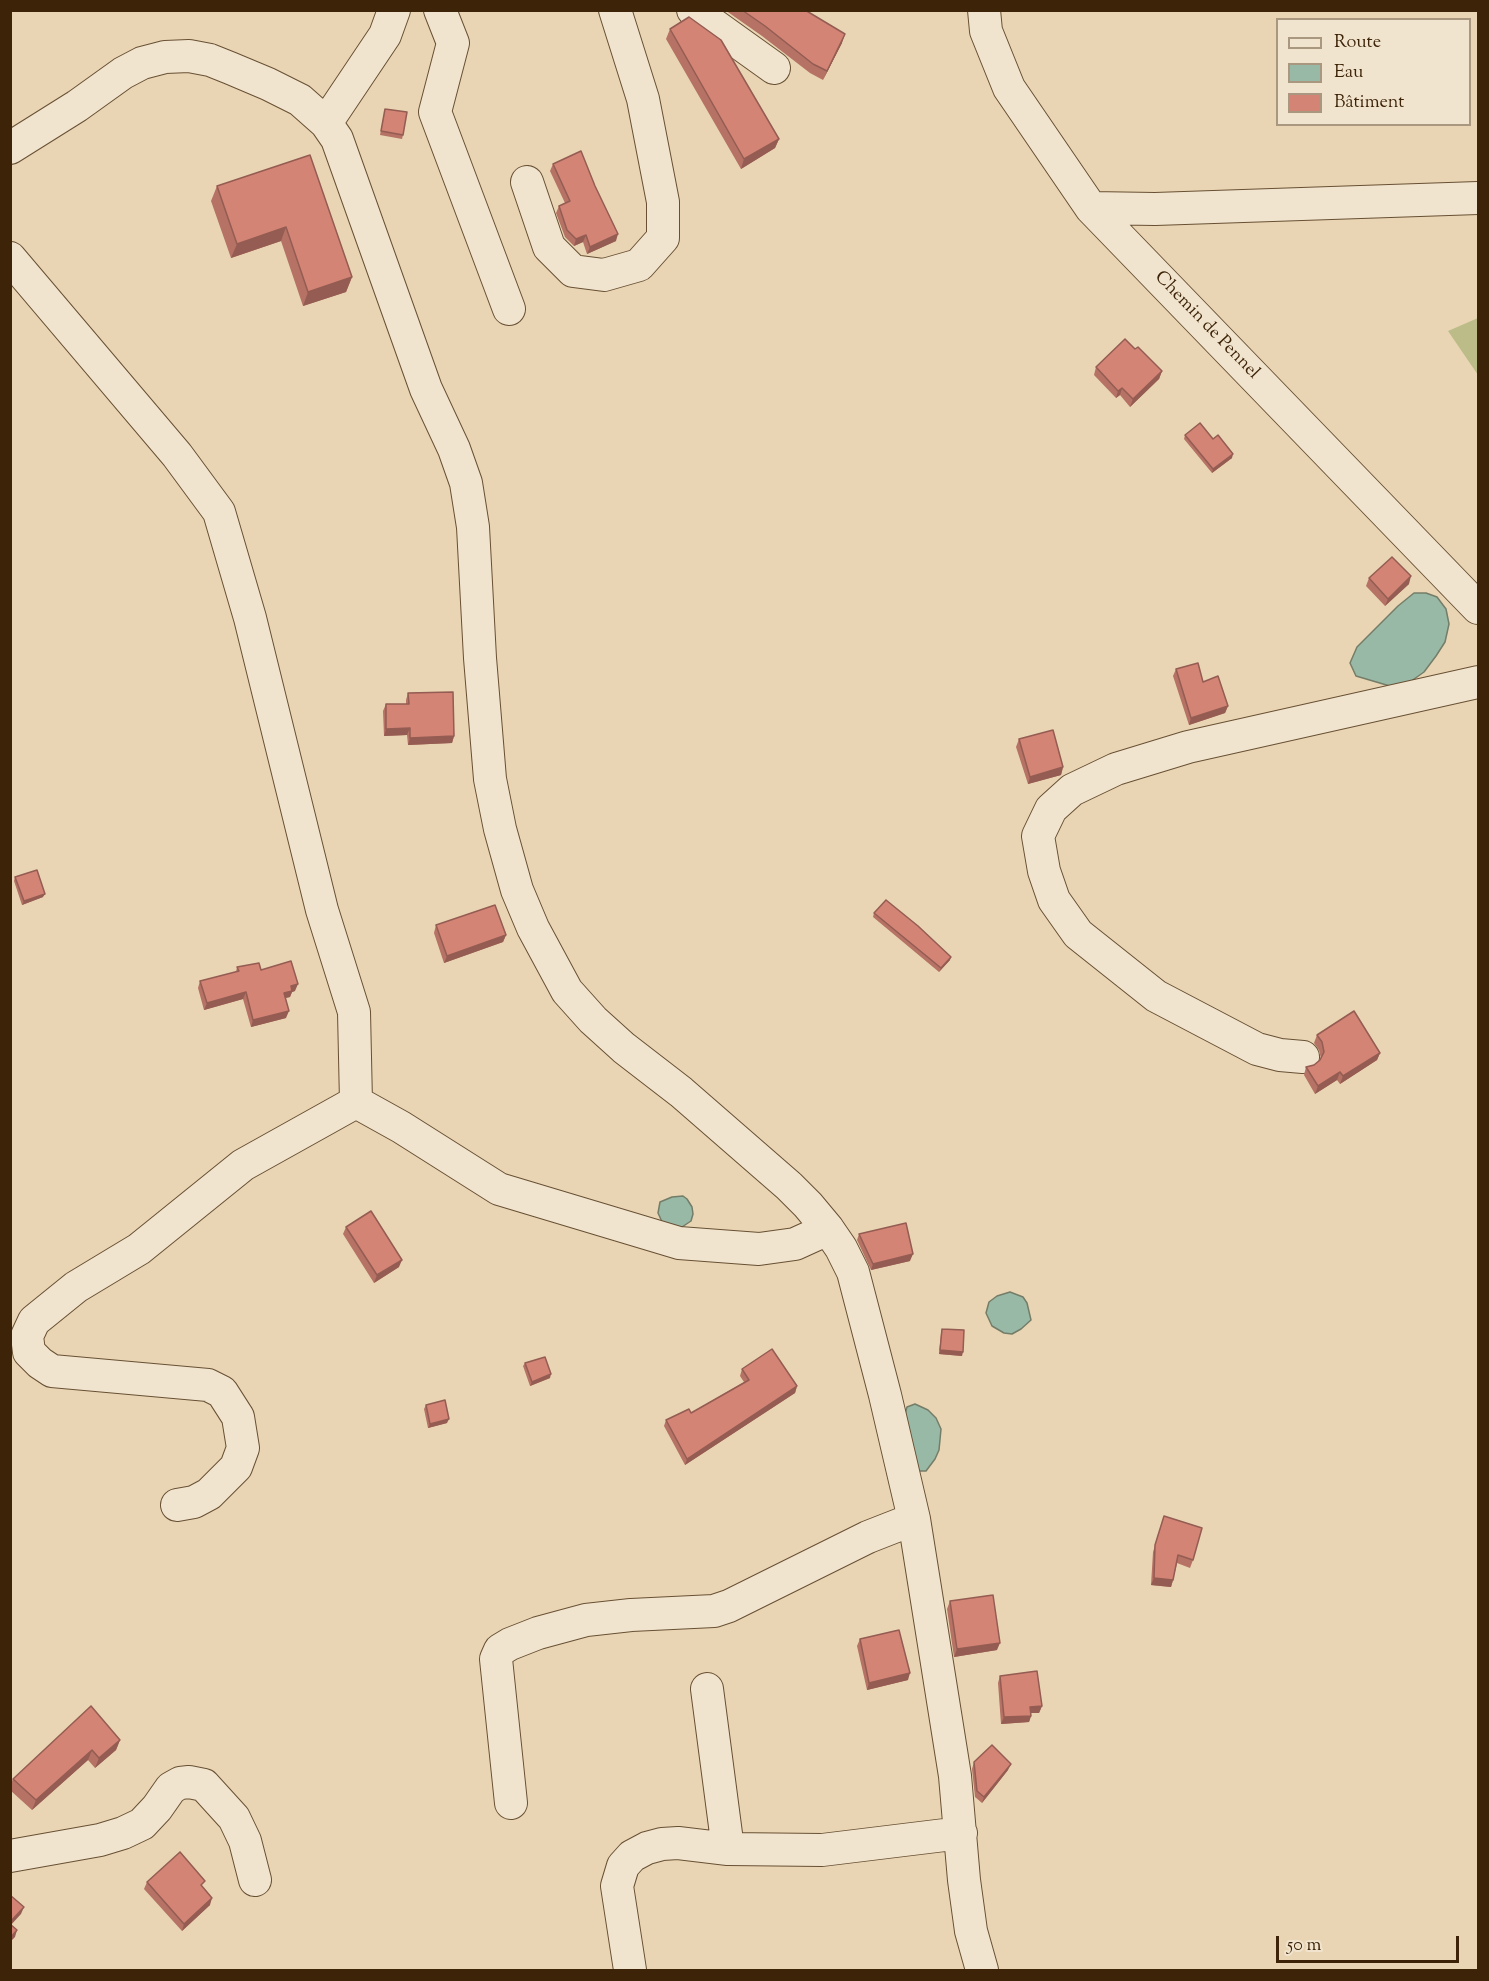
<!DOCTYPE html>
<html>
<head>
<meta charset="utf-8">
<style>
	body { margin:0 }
	#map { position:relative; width:1489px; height:1981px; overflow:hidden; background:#e9d5b3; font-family:"Sorts Mill Goudy",serif }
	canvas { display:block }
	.frame { position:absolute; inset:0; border:12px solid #3d2409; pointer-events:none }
	.legend { position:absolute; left:1276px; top:18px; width:195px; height:108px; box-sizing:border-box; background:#f1e4ce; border:2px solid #a9977f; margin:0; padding:8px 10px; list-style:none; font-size:18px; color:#3d2409 }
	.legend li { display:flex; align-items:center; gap:12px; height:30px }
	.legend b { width:30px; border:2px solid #a9977f }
	.scale { position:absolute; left:1276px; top:1936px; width:183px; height:27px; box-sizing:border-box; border:3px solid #3d2409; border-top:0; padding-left:8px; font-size:18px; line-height:21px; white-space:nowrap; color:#3d2409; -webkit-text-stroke:4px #f1e4ce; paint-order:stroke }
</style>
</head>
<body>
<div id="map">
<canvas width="1489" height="1981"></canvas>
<div class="frame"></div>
<ul class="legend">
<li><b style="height:8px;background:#f1e4ce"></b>Route</li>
<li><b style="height:16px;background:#99b9a7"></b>Eau</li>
<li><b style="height:16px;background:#d38475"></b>Bâtiment</li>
</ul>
<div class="scale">50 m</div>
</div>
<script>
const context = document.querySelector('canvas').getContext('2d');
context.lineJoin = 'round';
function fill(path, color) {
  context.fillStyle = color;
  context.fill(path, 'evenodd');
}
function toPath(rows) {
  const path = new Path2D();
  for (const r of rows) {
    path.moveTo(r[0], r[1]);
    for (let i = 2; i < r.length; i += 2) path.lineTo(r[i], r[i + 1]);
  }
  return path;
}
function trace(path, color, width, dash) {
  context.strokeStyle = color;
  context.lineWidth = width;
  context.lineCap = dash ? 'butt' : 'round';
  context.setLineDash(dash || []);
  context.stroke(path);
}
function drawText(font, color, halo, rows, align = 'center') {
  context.font = font + ' "Sorts Mill Goudy",serif';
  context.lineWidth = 4.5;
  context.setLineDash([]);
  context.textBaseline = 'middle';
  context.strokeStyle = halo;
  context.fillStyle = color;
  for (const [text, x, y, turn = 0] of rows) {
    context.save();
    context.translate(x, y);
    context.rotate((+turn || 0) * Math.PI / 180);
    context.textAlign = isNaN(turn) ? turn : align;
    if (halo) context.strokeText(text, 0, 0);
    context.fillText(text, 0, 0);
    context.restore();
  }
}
fill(toPath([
	[1478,318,1478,375,1448,331]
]), '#bcbc89');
const water = toPath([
	[1414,593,1426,593,1437,597,1446,609,1449,624,1445,642,1436,656,1424,672,1400,689,1356,676,1350,663,1357,647,1398,606,1414,593],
	[683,1196,687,1199,692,1207,693,1214,691,1221,679,1229,663,1224,658,1213,660,1202,672,1197,683,1196],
	[1010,1292,1023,1297,1027,1303,1031,1320,1021,1329,1012,1334,1004,1333,992,1326,986,1313,989,1302,997,1296,1010,1292],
	[915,1404,928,1410,936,1418,941,1429,939,1450,935,1459,926,1471,920,1471,913,1466,905,1414,907,1407,915,1404]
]);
fill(water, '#99b9a7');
trace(water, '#747d68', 1.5);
const minor = toPath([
	[440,10,453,43,435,112,509,309],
	[693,10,774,68],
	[984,10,986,31,1009,88,1091,208,1478,608],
	[326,123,385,35,394,10],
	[10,148,77,106,123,73,142,63,165,57,189,56,210,60,230,68,268,84,300,100,326,123,337,139,426,389,454,449,466,483,473,527,480,658,490,779,500,829,517,890,533,928,567,991,593,1020,624,1048,681,1092,789,1186,808,1205,828,1229,841,1248,853,1272,885,1395,914,1519,955,1776,964,1880,971,1931,982,1970],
	[527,182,549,247,573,271,604,275,639,265,663,238,663,202,643,99,615,10],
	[1091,208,1155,209,1478,198],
	[10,258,177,455,219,512,250,618,322,910,354,1012,356,1102],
	[1303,1057,1280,1055,1257,1049,1156,996,1078,934,1054,900,1044,871,1038,836,1051,809,1072,790,1116,769,1188,747,1478,682],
	[356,1102,401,1127,499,1189,679,1243,759,1249,795,1244,828,1229],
	[177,1505,194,1502,209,1494,236,1467,243,1448,238,1417,222,1392,208,1385,52,1371,40,1363,29,1352,27,1336,34,1321,76,1287,139,1249,243,1165,356,1102],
	[707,1689,728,1849],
	[511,1803,496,1659,500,1650,510,1644,538,1633,586,1620,631,1615,714,1611,729,1606,868,1537,914,1519],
	[10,1856,100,1840,123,1833,142,1824,157,1808,171,1788,180,1783,189,1782,204,1785,234,1818,245,1841,255,1880],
	[630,1970,617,1886,623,1866,632,1856,647,1848,662,1844,678,1843,728,1849,822,1850,961,1833]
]);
trace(minor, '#685034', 34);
trace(minor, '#f1e4ce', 32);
fill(toPath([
	[725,10,805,10,842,43,823,80,810,73,762,36],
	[670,29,779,139,775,148,741,169,666,39],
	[385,109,403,135,402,139,380,135],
	[310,155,352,277,346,292,303,306,281,241,231,258,211,201,217,186],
	[553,164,616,241,587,254,583,242,574,246,565,237,556,213,559,206,565,203,550,171],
	[1135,349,1162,371,1159,379,1130,407,1120,395,1116,398,1094,375,1096,367],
	[1185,435,1213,439,1232,458,1212,473,1184,439],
	[1369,578,1409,584,1385,606,1366,586],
	[1176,669,1228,706,1225,713,1189,725,1173,676],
	[408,693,454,736,452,743,408,745,407,735,384,736,383,711,386,704,406,704,406,700],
	[1019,739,1063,767,1061,775,1028,784,1016,747],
	[15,877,43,897,22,905,14,881],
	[874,913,950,960,939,972,873,917],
	[436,925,506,935,503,942,444,963,434,933],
	[237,967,261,970,295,991,292,992,290,997,285,998,286,1018,251,1027,243,999,204,1010,198,988,200,981,236,972],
	[1317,1035,1380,1053,1377,1060,1340,1084,1337,1080,1315,1094,1304,1075,1306,1067,1314,1065,1321,1059,1319,1050,1314,1043],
	[346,1227,399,1267,374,1283,343,1234],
	[859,1234,910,1261,871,1270,857,1240],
	[942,1329,962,1356,939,1354,941,1333],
	[525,1363,550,1378,530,1386,523,1366],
	[742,1369,797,1386,795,1393,685,1465,664,1426,666,1420,691,1413,744,1382,740,1376],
	[426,1405,447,1423,428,1428,424,1409],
	[1164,1516,1193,1560,1190,1568,1177,1563,1173,1580,1171,1587,1151,1585,1153,1552],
	[950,1601,997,1650,954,1657,947,1609],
	[860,1639,908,1680,867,1690,857,1646],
	[1000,1676,1042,1706,1039,1713,1031,1713,1031,1716,1029,1722,1001,1724,998,1683],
	[120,1740,116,1750,95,1768,88,1760,32,1810,10,1790,10,1785,13,1779],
	[974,1762,1008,1770,982,1803,975,1797,972,1769],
	[147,1882,203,1888,210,1905,182,1931,144,1889]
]), '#b57265');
fill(toPath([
	[845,34,842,43,823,80,827,71],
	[779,139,775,148,741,169,744,159],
	[286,227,281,241,231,258,237,244],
	[618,234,616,241,587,254,590,247],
	[586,235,583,242,574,246,576,239],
	[352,277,346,292,303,306,308,292],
	[1162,371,1159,379,1130,407,1133,399],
	[1122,388,1120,395,1116,398,1118,391],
	[1233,454,1232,458,1212,473,1213,469],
	[1411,576,1409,584,1385,606,1388,599],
	[1228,706,1225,713,1189,725,1191,718],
	[410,728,407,735,384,736,386,729],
	[454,736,452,743,408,745,410,738],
	[1063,767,1061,775,1028,784,1030,777],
	[45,894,43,897,22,905,24,901],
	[506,935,503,942,444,963,447,956],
	[951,957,950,960,939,972,941,968],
	[298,984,295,991,292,992,290,997,281,999,284,993,291,986],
	[246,992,243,999,204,1010,207,1003],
	[289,1011,286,1018,251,1027,253,1020],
	[1380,1053,1377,1060,1340,1084,1343,1076],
	[1340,1072,1337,1080,1315,1094,1318,1086],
	[913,1254,910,1261,871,1270,873,1264],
	[402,1260,399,1267,374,1283,377,1275],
	[940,1350,963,1352,962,1356,939,1354],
	[551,1374,550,1378,530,1386,532,1382],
	[797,1386,795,1393,685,1465,687,1459],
	[449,1419,447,1423,428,1428,430,1424],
	[1154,1578,1173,1580,1171,1587,1151,1585],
	[1000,1643,997,1650,954,1657,957,1649],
	[910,1673,908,1680,867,1690,869,1683],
	[1042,1706,1039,1713,1028,1713,1030,1707],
	[1031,1716,1029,1722,1001,1724,1004,1717],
	[120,1740,116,1750,95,1768,99,1758],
	[92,1750,88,1760,32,1810,36,1800],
	[1011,1764,1008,1770,982,1803,984,1797],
	[212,1898,210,1905,182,1931,184,1924],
	[24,1907,21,1914,10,1926,10,1922],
	[17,1930,15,1937,10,1942,10,1938]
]), '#945c52');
const building = toPath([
	[742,10,805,10,845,34,827,71,813,64,765,26,742,10],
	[689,17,721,40,779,139,744,159,670,29,689,17],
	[385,109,407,112,403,135,381,131,385,109],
	[581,151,595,186,618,234,590,247,586,235,576,239,567,230,559,206,570,201,553,164,581,151],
	[310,155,352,277,308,292,286,227,237,244,217,186,310,155],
	[1125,339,1135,349,1138,347,1162,371,1133,399,1122,388,1118,391,1096,367,1125,339],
	[1200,423,1213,439,1218,435,1233,454,1213,469,1185,435,1200,423],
	[1392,557,1411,576,1388,599,1369,578,1392,557],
	[1198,663,1203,682,1218,676,1228,706,1191,718,1176,669,1198,663],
	[453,692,454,736,410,738,410,728,386,729,386,704,409,704,408,693,453,692],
	[1053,730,1063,767,1030,777,1019,739,1053,730],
	[37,870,45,894,24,901,15,877,37,870],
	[886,900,918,926,951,957,941,968,874,913,886,900],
	[495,905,506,935,447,956,436,925,495,905],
	[291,961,298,984,291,986,292,991,284,993,289,1011,253,1020,246,992,207,1003,200,981,239,971,237,967,259,963,261,970,291,961],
	[1354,1011,1380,1053,1343,1076,1340,1072,1318,1086,1306,1067,1314,1065,1320,1060,1324,1052,1322,1042,1317,1035,1354,1011],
	[371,1211,402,1260,377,1275,346,1227,371,1211],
	[906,1223,913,1254,873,1264,859,1234,906,1223],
	[942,1329,964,1330,963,1352,940,1350,942,1329],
	[772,1349,797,1386,687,1459,666,1420,689,1409,691,1413,749,1380,742,1369,772,1349],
	[545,1357,551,1374,532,1382,525,1363,545,1357],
	[445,1400,449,1419,430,1424,426,1405,445,1400],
	[1164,1516,1202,1528,1193,1560,1178,1555,1173,1580,1154,1578,1155,1545,1164,1516],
	[993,1595,1000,1643,957,1649,950,1601,993,1595],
	[899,1630,910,1673,869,1683,860,1639,899,1630],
	[1037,1671,1042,1706,1030,1707,1031,1716,1004,1717,1000,1676,1037,1671],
	[91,1706,120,1740,99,1758,92,1750,36,1800,13,1779,91,1706],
	[992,1745,1011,1764,984,1797,977,1791,974,1762,992,1745],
	[180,1852,205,1881,201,1885,212,1898,184,1924,147,1882,180,1852],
	[10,1895,24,1907,10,1922,10,1895],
	[10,1924,17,1930,10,1938,10,1924]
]);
fill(building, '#d38475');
trace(building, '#945c52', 1.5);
drawText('18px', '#3d2409', '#f1e4ce', [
	["Chemin de Pennel",1206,326,46]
]);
</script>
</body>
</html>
